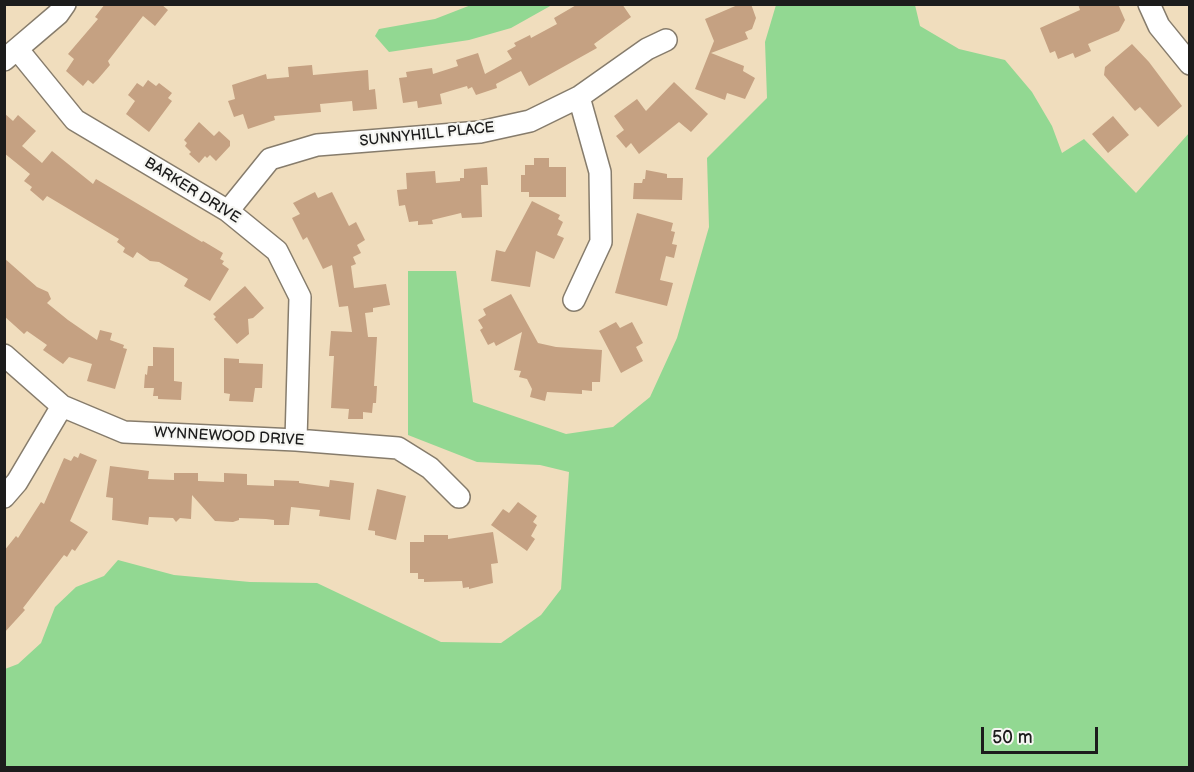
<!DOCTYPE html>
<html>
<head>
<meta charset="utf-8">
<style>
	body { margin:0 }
	#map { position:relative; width:1194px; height:772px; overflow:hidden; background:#f0ddbd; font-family:"Balsamiq Sans",sans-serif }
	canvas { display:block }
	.frame { position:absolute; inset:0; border:6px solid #1c1c1c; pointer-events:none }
	.scale { position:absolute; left:981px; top:727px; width:117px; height:27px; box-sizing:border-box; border:3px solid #1c1c1c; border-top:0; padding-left:8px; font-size:18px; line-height:21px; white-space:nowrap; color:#1c1c1c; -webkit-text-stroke:4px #f6f6f2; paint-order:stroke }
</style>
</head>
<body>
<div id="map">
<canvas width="1194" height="772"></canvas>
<div class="frame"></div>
<div class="scale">50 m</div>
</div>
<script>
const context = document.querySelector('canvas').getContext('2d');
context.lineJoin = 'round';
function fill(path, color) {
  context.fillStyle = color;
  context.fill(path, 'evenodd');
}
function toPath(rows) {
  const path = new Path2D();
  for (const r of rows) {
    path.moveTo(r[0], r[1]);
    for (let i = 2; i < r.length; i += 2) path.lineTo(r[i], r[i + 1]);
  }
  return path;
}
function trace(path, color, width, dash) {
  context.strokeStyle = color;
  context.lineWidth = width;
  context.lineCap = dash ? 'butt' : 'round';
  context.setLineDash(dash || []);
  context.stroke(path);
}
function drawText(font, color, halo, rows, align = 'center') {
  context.font = font + ' "Balsamiq Sans",sans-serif';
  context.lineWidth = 4.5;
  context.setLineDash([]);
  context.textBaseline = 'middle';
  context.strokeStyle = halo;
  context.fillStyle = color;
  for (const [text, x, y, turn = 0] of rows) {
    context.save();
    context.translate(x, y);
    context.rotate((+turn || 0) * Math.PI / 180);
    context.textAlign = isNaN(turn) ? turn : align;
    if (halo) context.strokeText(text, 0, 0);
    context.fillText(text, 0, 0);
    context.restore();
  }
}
fill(toPath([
	[471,5,552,5,511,28,469,40,389,52,375,36,379,29,435,19],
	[776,5,915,5,920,26,959,49,1005,60,1032,92,1052,126,1062,153,1084,139,1136,193,1189,133,1189,767,5,767,5,669,18,664,41,643,55,607,76,587,104,576,118,560,174,575,250,582,317,583,441,642,501,643,541,615,561,589,569,472,540,465,477,462,408,435,408,271,456,271,473,402,566,434,613,427,650,397,677,338,709,227,707,158,767,98,765,42]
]), '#92d892');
fill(toPath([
	[105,4,161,4,168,10,155,26,143,16,108,61,110,65,98,79,93,84,88,80,83,86,66,71,74,59,68,54,98,19,95,17],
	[578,4,622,4,631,17,594,44,597,48,529,86,521,71,496,84,497,88,476,95,472,87,468,89,467,86,440,94,442,104,418,108,417,101,403,103,399,78,407,77,406,72,432,68,433,74,458,66,456,60,478,53,485,74,512,59,507,51,516,46,514,43,530,35,531,38,557,24,554,18],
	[740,4,751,4,756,18,752,29,745,32,748,39,711,53,744,66,743,71,755,78,745,99,727,93,725,100,695,89,714,41,705,19],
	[1078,4,1118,4,1125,20,1119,31,1088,44,1091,51,1075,58,1073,53,1058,59,1055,51,1050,53,1040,28,1080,10],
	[1132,44,1149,62,1182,106,1158,127,1140,107,1135,111,1104,75,1105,67],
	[312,65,313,75,368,70,369,90,375,89,377,109,353,111,352,101,320,104,321,112,274,116,275,120,248,129,243,114,234,117,228,101,235,99,232,85,266,74,267,79,289,77,288,67],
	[148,80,156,86,159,83,172,93,168,98,172,101,149,132,126,114,135,101,128,95,137,83,143,87],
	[674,82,708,114,691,132,679,122,639,154,631,143,626,148,616,136,624,130,614,116,637,99,646,111],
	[4,113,13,121,18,115,36,131,22,146,42,163,52,151,93,184,96,179,202,242,203,241,223,253,220,259,224,261,222,264,229,269,210,301,184,286,188,279,159,262,150,261,137,252,133,258,123,252,125,248,117,242,119,239,47,196,43,201,30,190,32,187,24,181,30,174,4,153],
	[1113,116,1129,135,1108,153,1092,134],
	[199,122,214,136,219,131,230,141,230,146,216,161,210,155,207,158,205,156,199,163,189,154,191,152,185,146,187,143,184,140],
	[534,158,549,158,549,167,566,167,566,197,529,197,529,192,521,192,521,175,525,175,525,165,534,165],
	[487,167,488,185,481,185,482,217,462,218,461,213,432,220,433,224,418,225,418,221,409,222,405,205,399,206,397,190,407,189,406,173,435,171,436,183,460,181,460,178,464,178,464,169],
	[646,170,667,174,667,178,683,178,682,200,633,199,634,183,642,183,643,179,645,179],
	[315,192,318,198,332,192,349,226,356,222,365,240,357,245,361,253,353,257,356,264,351,266,354,288,386,284,390,305,373,308,373,312,365,313,368,337,377,337,374,386,377,386,376,403,373,403,372,413,363,412,363,419,348,419,349,409,331,408,334,356,329,356,331,331,352,332,348,306,339,307,332,265,323,269,307,237,303,240,292,218,300,214,293,203],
	[532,201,560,215,558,219,563,222,557,235,564,238,554,259,536,251,530,287,491,281,496,250,505,252],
	[637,213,673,223,671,231,675,232,672,244,677,245,674,258,666,256,660,280,673,283,667,306,615,293],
	[4,258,37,287,48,292,51,299,47,303,68,320,97,340,100,330,112,333,110,340,124,345,123,348,127,349,115,389,87,381,92,364,69,357,63,364,43,350,47,345,27,331,24,334,4,316],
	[245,286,264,308,253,318,248,319,249,334,237,344,214,319,216,317,213,314],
	[511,294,538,343,556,347,602,350,600,382,592,382,592,391,582,390,582,394,547,392,545,401,530,397,532,389,527,379,519,377,521,371,514,370,522,332,496,346,494,342,488,345,480,330,483,328,478,320,486,315,483,309],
	[616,322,620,328,632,322,643,343,636,347,643,361,621,373,599,331],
	[153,347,174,348,174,381,182,382,181,400,158,399,158,396,153,396,154,388,144,388,145,374,147,375,148,366,153,366],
	[224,358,239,359,239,363,263,364,262,388,255,388,253,402,229,401,230,394,224,393],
	[80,453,97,460,70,521,88,532,75,551,72,549,67,557,64,555,23,608,25,610,4,633,4,551,16,536,18,538,41,502,44,504,64,458,71,461,74,456,78,458],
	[110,466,149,471,148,479,174,480,174,473,198,473,198,481,224,482,224,473,247,474,247,485,274,486,274,480,299,481,299,483,329,487,330,480,354,483,350,520,319,516,320,510,291,507,289,525,274,525,274,520,266,519,239,518,239,520,233,522,215,521,192,495,191,519,180,518,176,522,173,518,149,517,148,525,112,520,113,498,106,497],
	[377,489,406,496,396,540,375,535,375,531,368,530],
	[518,502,537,516,533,522,537,525,531,536,535,539,527,551,491,525,503,509,509,513],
	[493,532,498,563,491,564,493,583,469,589,469,587,463,588,462,581,424,582,424,579,418,579,418,573,410,573,410,542,424,542,424,535,448,535,448,539]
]), '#c5a182');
const minor = toPath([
	[1149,4,1159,26,1190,64],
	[18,50,75,120,228,211,277,251,300,297,296,440],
	[4,60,58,14,65,4],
	[228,211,270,159,317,145,480,132,530,121,579,97,647,49,666,40],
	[574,300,601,242,600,172,579,97],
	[4,355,62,406,124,432,296,440,398,448,430,468,459,497],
	[4,497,17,482,62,406]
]);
trace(minor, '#867c6c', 24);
trace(minor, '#fff', 21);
drawText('15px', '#1c1c1c', '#f6f6f2', [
	["SUNNYHILL PLACE",427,135,-6],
	["BARKER DRIVE",192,191,32],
	["WYNNEWOOD DRIVE",229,437,3]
]);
</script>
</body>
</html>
